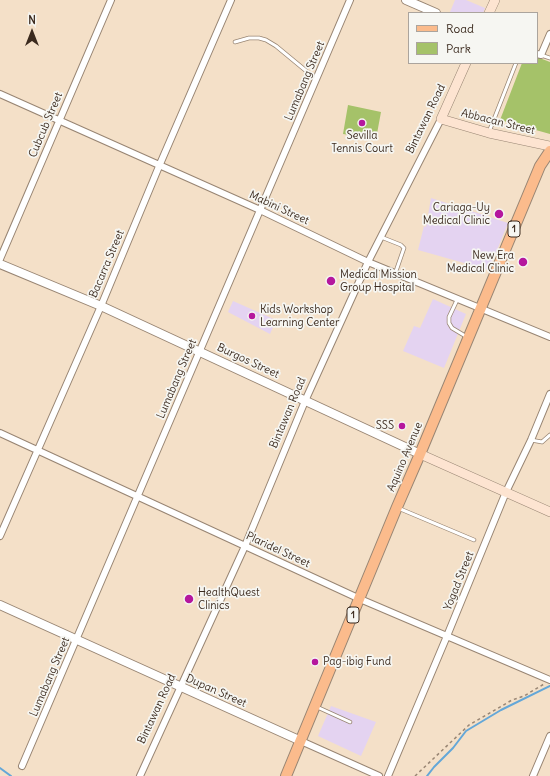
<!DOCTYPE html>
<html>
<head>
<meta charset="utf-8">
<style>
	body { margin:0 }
	#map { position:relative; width:550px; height:776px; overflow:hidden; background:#f4e0c8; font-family:Delius,sans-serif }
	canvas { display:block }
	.legend { position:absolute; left:408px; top:12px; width:130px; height:52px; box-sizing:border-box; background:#f6f6f2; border:1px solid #aba49d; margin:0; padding:5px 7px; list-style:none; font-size:12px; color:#3b2a1e }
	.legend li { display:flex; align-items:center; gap:8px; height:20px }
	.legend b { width:20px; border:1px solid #aba49d }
	.north { position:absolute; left:12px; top:12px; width:40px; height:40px; -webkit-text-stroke:3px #f6f6f2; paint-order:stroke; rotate:0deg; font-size:11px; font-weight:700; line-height:16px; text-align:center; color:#3b2a1e }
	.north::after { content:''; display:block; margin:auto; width:14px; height:18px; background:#3b2a1e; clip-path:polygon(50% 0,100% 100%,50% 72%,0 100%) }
</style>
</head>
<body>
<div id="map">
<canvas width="550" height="776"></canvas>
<ul class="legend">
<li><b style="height:5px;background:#fbbb8c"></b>Road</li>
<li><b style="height:11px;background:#a5c269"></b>Park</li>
</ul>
<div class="north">N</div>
</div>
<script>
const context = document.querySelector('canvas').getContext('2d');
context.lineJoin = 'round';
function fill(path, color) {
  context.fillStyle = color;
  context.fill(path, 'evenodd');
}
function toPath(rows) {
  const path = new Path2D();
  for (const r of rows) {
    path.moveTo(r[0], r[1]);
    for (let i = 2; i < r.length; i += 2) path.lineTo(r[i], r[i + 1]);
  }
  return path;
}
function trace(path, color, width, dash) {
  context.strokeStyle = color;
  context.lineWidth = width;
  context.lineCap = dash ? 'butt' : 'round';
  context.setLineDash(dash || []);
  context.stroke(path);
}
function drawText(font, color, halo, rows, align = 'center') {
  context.font = font + ' Delius,sans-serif';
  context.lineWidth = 3.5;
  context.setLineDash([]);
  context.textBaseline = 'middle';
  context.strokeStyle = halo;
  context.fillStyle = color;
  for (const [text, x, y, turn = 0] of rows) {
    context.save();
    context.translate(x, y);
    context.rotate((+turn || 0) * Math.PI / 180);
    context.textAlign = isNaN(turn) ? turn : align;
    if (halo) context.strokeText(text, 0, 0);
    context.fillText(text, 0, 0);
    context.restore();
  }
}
fill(toPath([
	[455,0,466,0,485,8,483,13,452,13,450,12],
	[431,198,508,223,489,270,418,250,424,226,426,227],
	[433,299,466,314,444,368,403,351,414,326,420,328],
	[233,301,276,320,270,334,228,312],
	[331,706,376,722,361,756,318,736]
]), '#e4d3f1');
fill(toPath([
	[537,57,550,62,550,134,500,120,522,63,537,63],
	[348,105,381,112,376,139,343,134]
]), '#a5c269');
trace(toPath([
	[0,768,11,776],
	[427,776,434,767,453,748,466,731,501,710,550,686]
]), '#64a7d8', 2);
const service = toPath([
	[235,42,249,38,259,38,266,40,276,46,316,79],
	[541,55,550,58],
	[489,132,516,63],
	[381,237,401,245,404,248,395,274],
	[458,298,449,317,449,323,452,328,467,337],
	[531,440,542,442,550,435],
	[398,508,474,540],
	[317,707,350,722]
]);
const minor = toPath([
	[537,54,541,55,550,34],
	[0,94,260,210,368,262,550,337],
	[0,259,111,0],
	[0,433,360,599,550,680],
	[0,536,101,306,160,164,231,0],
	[301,741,379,776],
	[22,766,350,0],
	[140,776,245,546,305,401,368,262,441,119],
	[388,776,447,636,506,492,531,440,550,394],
	[533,776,550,736]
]);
const tertiary = toPath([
	[406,0,436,13],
	[0,264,101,306,420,454],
	[0,605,301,741]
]);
const secondary = toPath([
	[489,13,495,0],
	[466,63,441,119,489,133,550,146],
	[420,454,550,512]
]);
const primary = toPath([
	[286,776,397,507,420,454,540,166,550,151]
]);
trace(service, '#988573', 4.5);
trace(minor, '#988573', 8);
trace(tertiary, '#988573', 10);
trace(secondary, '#988573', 10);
trace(primary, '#988573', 12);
trace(toPath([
	[415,776,469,725,512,700,524,696,544,684]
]), '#988573', 1.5, [3, 3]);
trace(service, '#fff', 3);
trace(minor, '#fff', 6);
trace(tertiary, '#fff', 8);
trace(secondary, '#fde4d1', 9);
trace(primary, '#fbbb8c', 10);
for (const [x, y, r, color] of [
	[362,123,4,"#b5179e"],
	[499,214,5,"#b5179e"],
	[523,262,5,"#b5179e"],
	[331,281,5,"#b5179e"],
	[252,316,4,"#b5179e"],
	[402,426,4,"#b5179e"],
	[189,599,5,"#b5179e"],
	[315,662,4,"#b5179e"]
]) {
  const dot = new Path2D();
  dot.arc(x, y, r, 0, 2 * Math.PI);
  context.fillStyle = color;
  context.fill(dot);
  trace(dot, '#f6f6f2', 1.5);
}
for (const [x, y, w] of [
	[514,229,12],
	[353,615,12]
]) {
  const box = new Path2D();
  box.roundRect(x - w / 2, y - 8, w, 16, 3);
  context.fillStyle = '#f6f6f2';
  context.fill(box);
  trace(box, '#3b2a1e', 1);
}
drawText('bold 10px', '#3b2a1e', null, [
	["1",514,229],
	["1",353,615]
]);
drawText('11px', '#3b2a1e', '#f6f6f2', [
	["Lumabang Street",305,81,-67],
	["Bintawan Road",426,119,-64],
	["Abbacan Street",498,122,14],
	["Cubcub Street",46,125,-67],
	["Mabini Street",279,208,25],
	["Bacarra Street",107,264,-67],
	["Burgos Street",248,361,25],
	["Lumabang Street",177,379,-67],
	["Bintawan Road",288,413,-67],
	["Aquino Avenue",405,457,-67],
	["Plaridel Street",278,550,25],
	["Yogad Street",459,581,-68],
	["Lumabang Street",50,677,-67],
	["Dupan Street",216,691,24],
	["Bintawan Road",157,709,-65]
]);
drawText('11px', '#3b2a1e', '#f6f6f2', [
	["Sevilla",362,136,"center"],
	["Tennis Court",362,149,"center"],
	["Cariaga-Uy",490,208,"right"],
	["Medical Clinic",490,221,"right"],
	["New Era",514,256,"right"],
	["Medical Clinic",514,269,"right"],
	["Medical Mission",340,275],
	["Group Hospital",340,288],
	["Kids Workshop",260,310],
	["Learning Center",260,323],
	["SSS",394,426,"right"],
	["HealthQuest",198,593],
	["Clinics",198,606],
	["Pag-ibig Fund",323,662]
], 'left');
</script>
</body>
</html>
